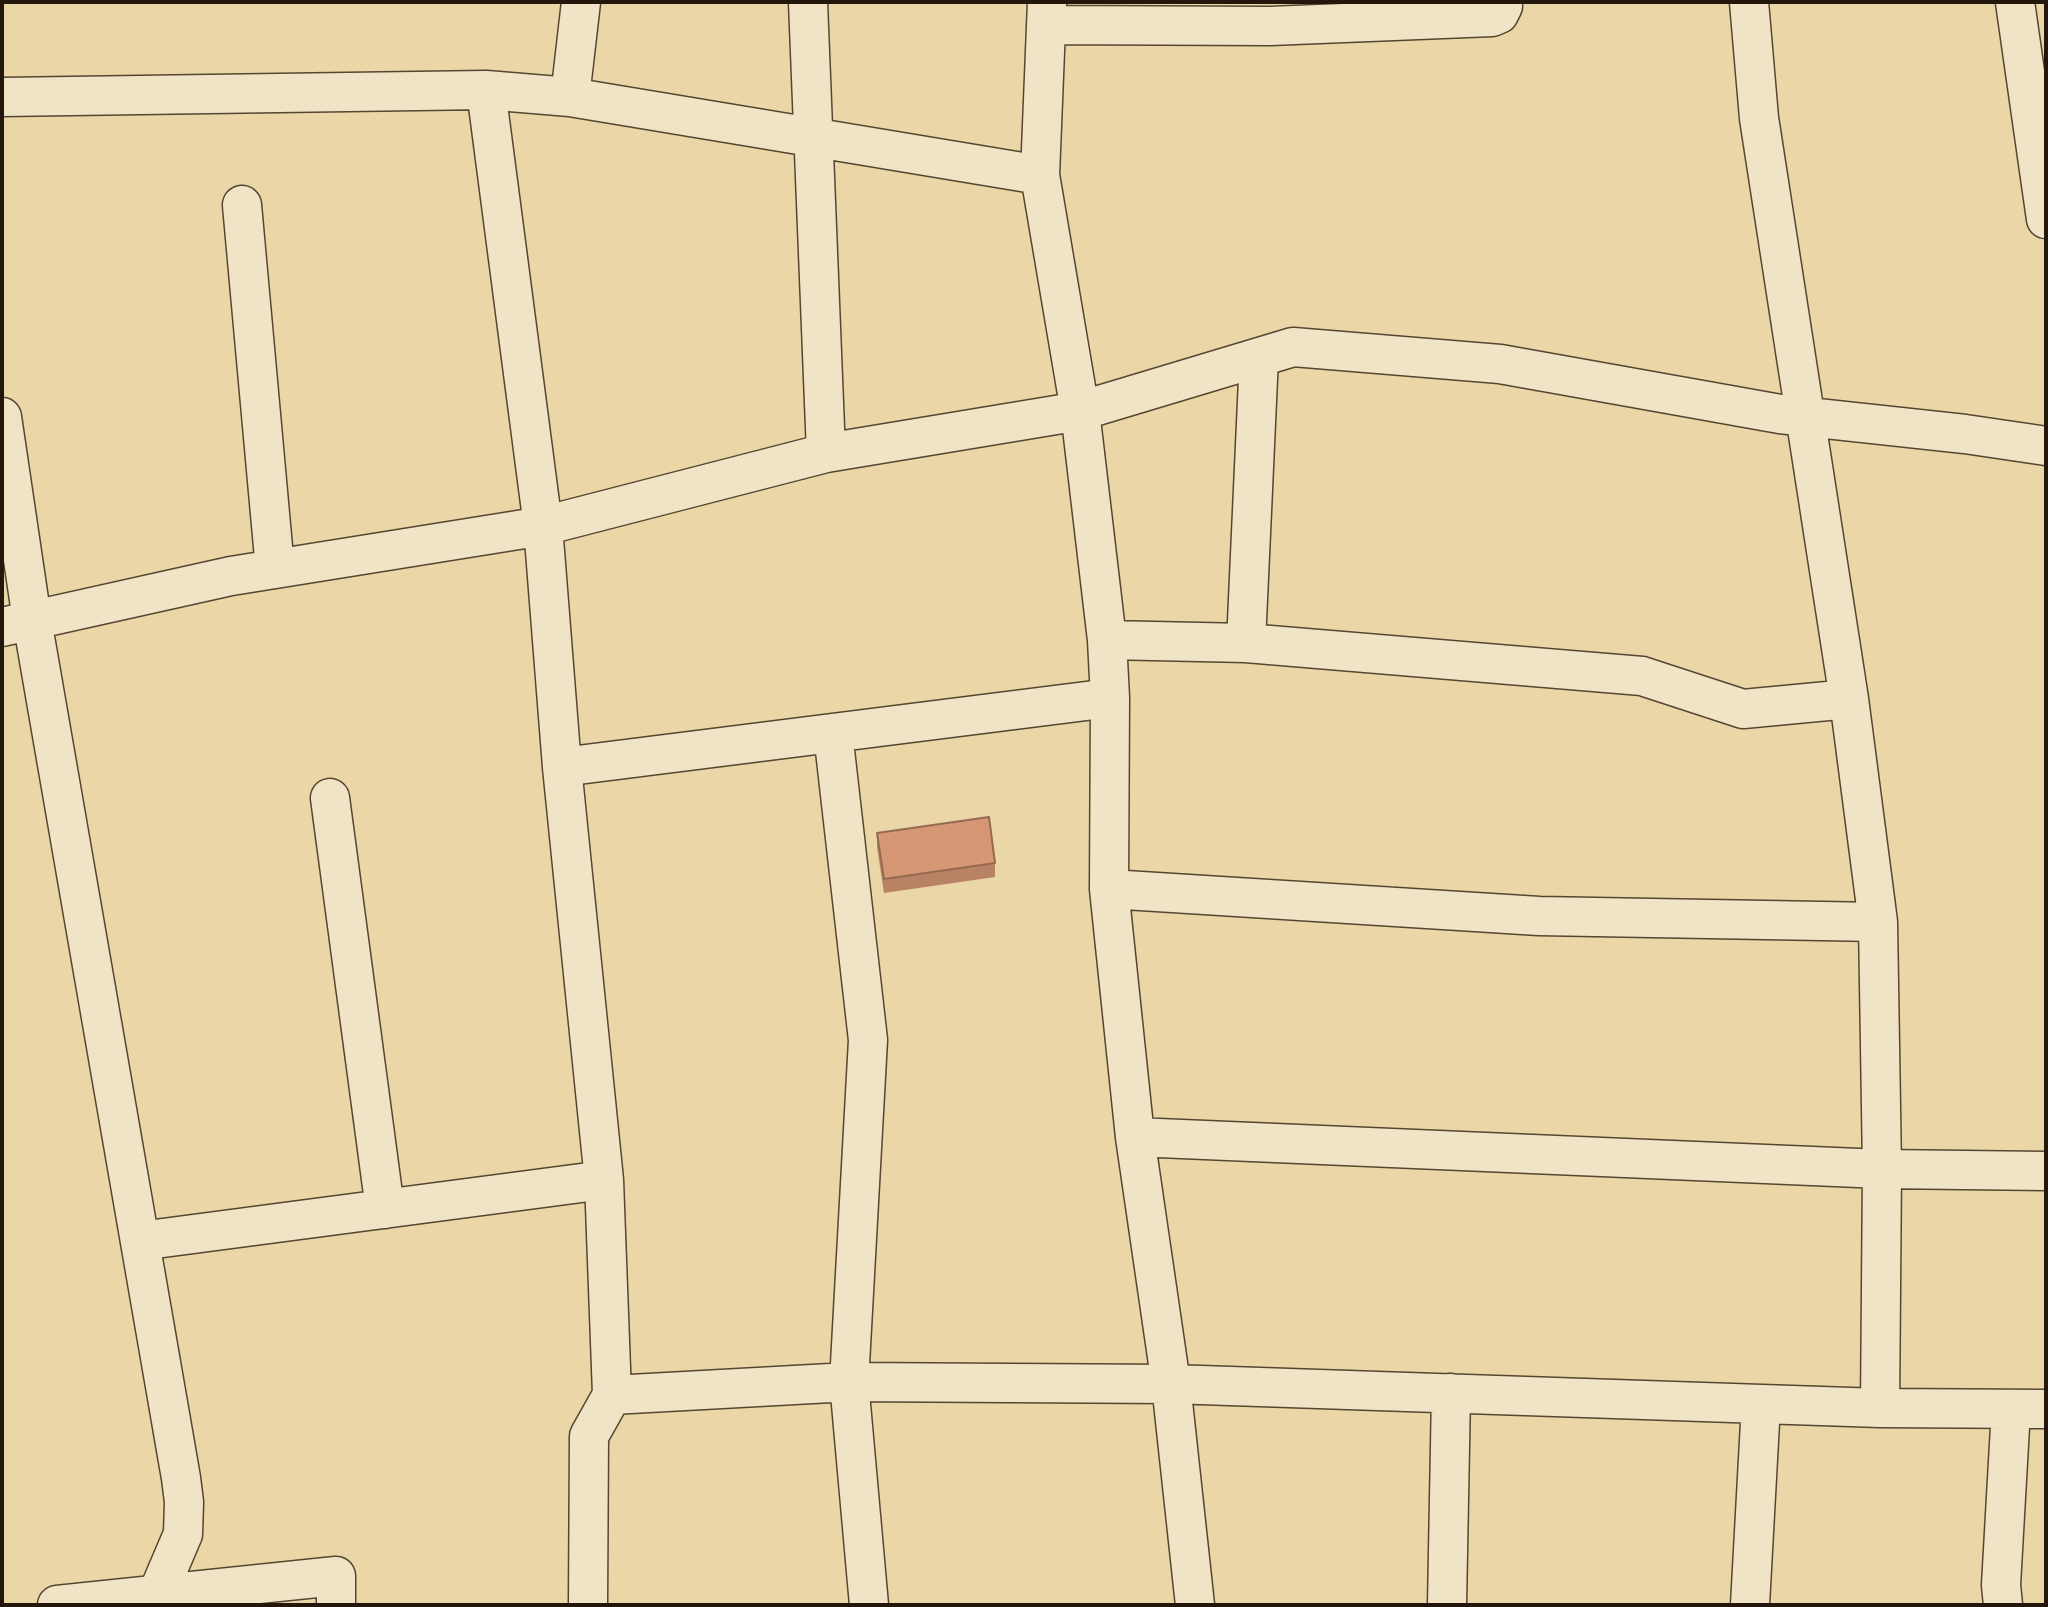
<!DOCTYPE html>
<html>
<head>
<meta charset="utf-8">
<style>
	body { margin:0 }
	#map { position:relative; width:2048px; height:1607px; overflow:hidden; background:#ead6a7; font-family:Vollkorn,serif }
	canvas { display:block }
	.frame { position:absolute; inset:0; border:4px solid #22170a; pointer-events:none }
</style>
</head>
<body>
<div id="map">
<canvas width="2048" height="1607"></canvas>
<div class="frame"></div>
</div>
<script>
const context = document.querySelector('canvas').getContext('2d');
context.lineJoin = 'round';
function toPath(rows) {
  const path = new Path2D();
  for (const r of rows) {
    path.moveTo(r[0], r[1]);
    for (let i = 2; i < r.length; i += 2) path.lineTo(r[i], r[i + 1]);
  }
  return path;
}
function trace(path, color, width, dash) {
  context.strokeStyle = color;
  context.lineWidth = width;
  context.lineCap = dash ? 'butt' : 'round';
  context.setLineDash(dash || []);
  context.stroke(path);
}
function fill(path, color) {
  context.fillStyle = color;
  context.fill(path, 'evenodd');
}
const minor = toPath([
	[581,2,570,97,1040,175,1080,411,1107,640,1110,698,1109,889,1135,1137,1171,1384,1195,1605],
	[808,2,826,453],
	[1749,2,1759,118,1849,699,1878,922,1882,1169,1880,1408],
	[2015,2,2046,219],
	[1048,25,1270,26,1492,17,1499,14,1503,6,1502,2],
	[486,90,543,526,562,767,604,1180,612,1395,589,1436,588,1605],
	[2,97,486,90,570,97],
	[1040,175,1047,2],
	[242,205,275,569],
	[2,417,32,620,181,1478,184,1502,183,1534,157,1595,157,1605],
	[2,627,231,576,543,526,826,453,1080,411,1293,347,1500,364,1780,414,1965,434,2046,446],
	[1107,640,1246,643,1642,676,1743,709,1849,699],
	[1246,643,1259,357],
	[833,733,868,1040,849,1382,869,1605],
	[562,767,1110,698],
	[330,798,385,1209],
	[1109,889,1539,916,1878,922],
	[1135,1137,1882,1169,2046,1171],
	[140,1241,604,1180],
	[612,1395,849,1382,1171,1384,1880,1408,2046,1409],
	[57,1605,336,1576,336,1605],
	[1447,1605,1451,1393],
	[1750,1605,1761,1404],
	[2003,1605,2001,1585,2011,1409]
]);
trace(minor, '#544731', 41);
trace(minor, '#f1e4c6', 38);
fill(toPath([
	[877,833,995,863,995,877,884,893,877,847]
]), '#b88364');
const building = toPath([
	[989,817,995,863,884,879,877,833,989,817]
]);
fill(building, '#d69874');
trace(building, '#966a51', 2);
</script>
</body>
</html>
